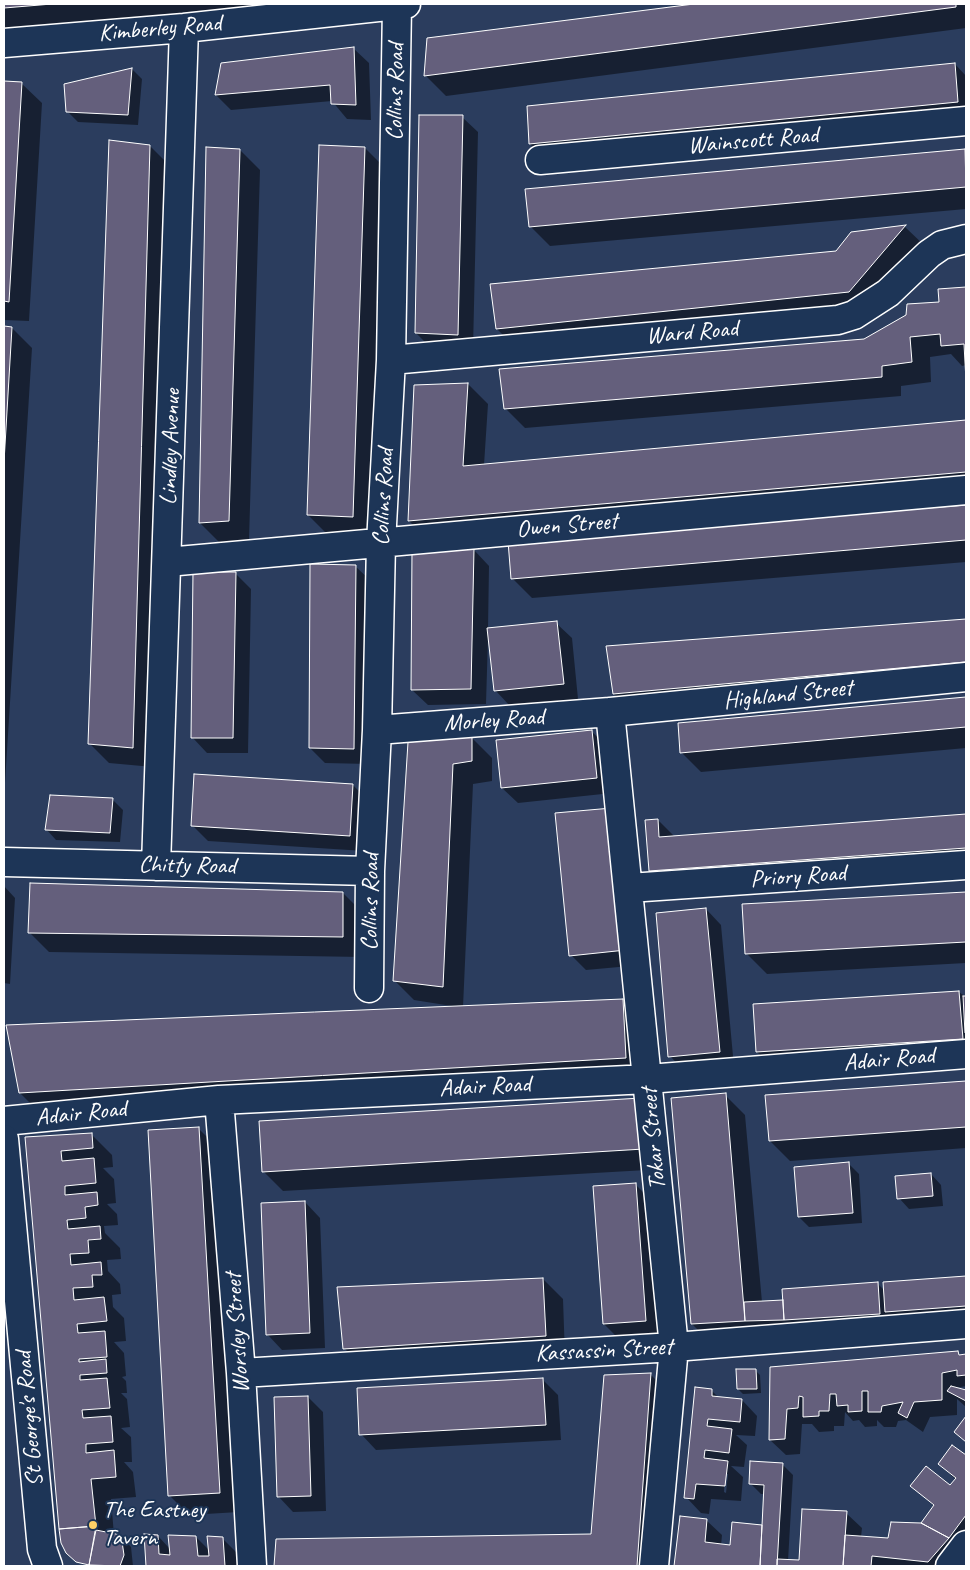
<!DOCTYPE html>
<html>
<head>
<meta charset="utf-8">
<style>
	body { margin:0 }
	#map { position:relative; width:970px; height:1570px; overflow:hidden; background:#2b3d5e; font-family:Caveat,sans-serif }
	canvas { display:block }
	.frame { position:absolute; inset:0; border:5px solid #fff; pointer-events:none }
</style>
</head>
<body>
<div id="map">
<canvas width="970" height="1570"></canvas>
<div class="frame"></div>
</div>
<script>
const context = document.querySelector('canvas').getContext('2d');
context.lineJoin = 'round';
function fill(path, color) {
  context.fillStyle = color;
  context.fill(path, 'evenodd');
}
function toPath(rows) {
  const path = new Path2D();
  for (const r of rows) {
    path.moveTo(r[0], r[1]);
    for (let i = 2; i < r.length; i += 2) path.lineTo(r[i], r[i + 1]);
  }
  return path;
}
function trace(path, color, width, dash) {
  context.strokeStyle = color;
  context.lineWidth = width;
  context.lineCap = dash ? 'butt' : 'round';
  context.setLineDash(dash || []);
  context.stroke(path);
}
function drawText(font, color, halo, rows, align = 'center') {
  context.font = font + ' Caveat,sans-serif';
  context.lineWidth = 4;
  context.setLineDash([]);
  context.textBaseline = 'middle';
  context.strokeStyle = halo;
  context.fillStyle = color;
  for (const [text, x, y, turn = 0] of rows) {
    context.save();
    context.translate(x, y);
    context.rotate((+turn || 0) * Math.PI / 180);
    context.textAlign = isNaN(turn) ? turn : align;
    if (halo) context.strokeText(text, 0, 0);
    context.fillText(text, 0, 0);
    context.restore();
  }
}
fill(toPath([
	[4,4,272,4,4,30],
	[704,4,966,4,966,28,446,96,426,76,428,40],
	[353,48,369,63,371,120,347,119,332,101,231,110,216,95],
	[955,64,966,76,966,122,550,164,530,144,528,107],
	[132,69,142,79,138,125,78,122,67,111],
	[4,82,21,83,42,103,29,321,4,320],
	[462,117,478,132,473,349,431,348,416,333],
	[150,146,170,166,153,767,109,763,89,743],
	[207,148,240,150,260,170,249,540,220,543,200,523],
	[365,148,385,168,373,536,328,535,308,515],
	[964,150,966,152,966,209,550,246,530,226],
	[905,227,925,246,870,312,517,349,497,329,837,252,852,233],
	[966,288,966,369,966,365,962,366,951,354,930,357,931,382,901,386,901,396,525,428,505,408,865,340,940,303,939,290],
	[4,327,12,328,32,348,4,799],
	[468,384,488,404,484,465,966,421,966,493,429,541,409,521],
	[966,506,966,562,532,598,512,578,509,542],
	[474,550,489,566,488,629,556,623,572,638,578,699,510,706,495,690,490,637,488,637,486,704,428,705,412,690],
	[355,566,371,581,369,764,325,763,310,748],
	[236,574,251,589,248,753,207,753,192,737],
	[966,620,966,683,634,714,614,694,608,647],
	[966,699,966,748,701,772,681,752,679,724],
	[591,731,607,746,612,793,518,803,502,788],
	[472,738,492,758,492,781,473,784,463,1007,623,1000,643,1021,646,1078,40,1113,20,1093,458,1007,414,1000,394,980,409,743],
	[353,785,368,801,365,851,208,841,192,825],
	[112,799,123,810,120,842,56,840,46,829],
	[557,814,641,965,586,970,571,955],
	[966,815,966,869,671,891,650,871,658,820,675,837],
	[4,886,15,898,10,984,4,983],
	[343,893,363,913,363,957,49,952,29,932],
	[966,893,966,963,767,974,747,954,744,905],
	[706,909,721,925,734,1067,685,1072,670,1056],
	[959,992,966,997,966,1060,777,1072,757,1052],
	[966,1082,966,1148,790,1161,770,1141,767,1097],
	[725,1095,745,1115,762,1302,784,1301,878,1284,884,1290,884,1283,966,1277,966,1323,901,1327,890,1316,890,1324,764,1325,765,1341,712,1344,692,1324],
	[640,1099,664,1169,283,1191,263,1171],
	[198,1128,218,1148,239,1512,189,1515,169,1495],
	[92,1135,112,1155,113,1167,103,1168,114,1179,116,1203,107,1204,117,1214,118,1225,104,1226,105,1233,120,1248,121,1259,107,1260,108,1271,120,1284,121,1294,112,1295,113,1307,124,1318,126,1341,114,1342,124,1353,126,1376,122,1377,126,1381,127,1393,121,1393,127,1399,130,1427,121,1428,131,1437,132,1462,124,1462,133,1472,136,1497,111,1499,114,1535,121,1536,131,1547,133,1566,94,1566,75,1560,26,1139],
	[848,1163,859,1174,862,1223,809,1227,799,1217],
	[931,1174,941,1185,943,1206,909,1209,899,1198],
	[636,1185,651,1200,661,1336,619,1339,604,1324],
	[305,1202,320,1218,325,1348,282,1350,267,1334],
	[543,1279,563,1299,565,1356,364,1368,344,1348],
	[958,1353,961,1356,966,1356,966,1386,955,1388,966,1392,966,1407,957,1399,957,1415,930,1417,923,1432,906,1420,898,1421,896,1427,884,1427,877,1420,877,1426,865,1427,859,1420,853,1421,845,1412,844,1426,834,1426,834,1431,819,1432,812,1424,802,1424,800,1454,786,1455,770,1440,771,1368],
	[755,1370,760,1375,761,1393,743,1394,738,1389],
	[651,1375,671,1395,658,1566,275,1566,277,1540,592,1535,605,1376],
	[543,1380,558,1395,561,1440,376,1450,361,1434],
	[711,1390,719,1398,742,1400,757,1416,755,1436,736,1435,747,1445,744,1467,731,1466,743,1477,741,1501,711,1499,709,1514,701,1513,686,1497],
	[725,1474,728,1474,726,1493,724,1492],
	[308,1397,323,1412,326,1511,293,1512,278,1496],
	[953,1447,966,1457,966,1548,952,1566,676,1566,681,1517,706,1520,722,1535,721,1546,731,1547,734,1524,763,1526,765,1494,761,1494,750,1483,783,1465,793,1475,788,1561,800,1562,846,1513,862,1528,861,1537,889,1539,922,1524,935,1507,912,1486,950,1487,956,1480,940,1464],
	[145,1535,158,1536,170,1549,196,1537,210,1551,222,1538,238,1554,239,1566,147,1566]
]), '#0007');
const building = toPath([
	[4,4,52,4,4,8,4,4],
	[694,4,956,4,956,7,424,76,427,38,694,4],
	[354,47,356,105,331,104,330,85,215,95,221,63,354,47],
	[955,63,958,102,529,144,527,106,955,63],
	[132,68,128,115,66,112,64,84,132,68],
	[4,81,22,82,9,302,4,301,4,81],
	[419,115,463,115,458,335,415,333,419,115],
	[109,140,150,145,133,748,88,744,109,140],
	[319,145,365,147,353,517,307,515,319,145],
	[206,147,240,149,229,521,199,523,206,147],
	[965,149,966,187,529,227,525,189,965,149],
	[906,225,849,292,496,329,490,284,836,251,851,232,906,225],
	[966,287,966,381,964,344,941,346,940,334,910,337,912,362,882,366,882,377,504,409,499,369,864,339,906,315,907,304,939,302,938,289,966,287],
	[4,326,12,327,4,462,4,326],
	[468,383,463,466,966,420,966,472,408,521,414,385,468,383],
	[966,505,966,540,511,579,508,541,966,505],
	[474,549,471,689,411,690,412,550,474,549],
	[310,564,356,565,354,749,309,748,310,564],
	[193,572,236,572,233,738,191,738,193,572],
	[966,619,966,662,613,694,606,646,966,619],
	[557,621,564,684,494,691,487,628,557,621],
	[966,697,966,727,680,753,678,723,966,697],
	[592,730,597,778,501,788,496,740,592,730],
	[472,737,472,761,453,764,443,987,393,981,408,742,472,737],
	[194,774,353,784,350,836,191,826,194,774],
	[50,795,113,798,110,833,45,830,50,795],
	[612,808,626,950,569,956,555,813,612,808],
	[966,814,966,848,649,871,645,820,658,819,659,837,966,814],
	[30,883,343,892,343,937,28,933,30,883],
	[966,892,966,942,745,954,742,904,966,892],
	[706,908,720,1052,668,1057,656,913,706,908],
	[959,991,963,1039,756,1052,753,1004,959,991],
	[963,996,966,996,966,1033,965,1033,963,996],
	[623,999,626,1058,19,1093,6,1025,623,999],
	[966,1081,966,1127,769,1141,765,1095,966,1081],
	[726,1093,745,1321,691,1324,671,1098,726,1093],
	[641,1098,644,1149,262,1172,259,1121,641,1098],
	[199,1127,220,1493,168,1496,148,1130,199,1127],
	[92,1133,93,1148,61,1151,62,1161,94,1158,96,1183,65,1186,65,1195,97,1192,98,1205,85,1207,86,1218,67,1220,68,1229,100,1226,101,1239,88,1240,89,1253,70,1254,71,1265,101,1262,102,1275,92,1275,93,1287,73,1288,74,1300,104,1297,107,1321,77,1324,78,1333,105,1331,107,1357,79,1359,79,1362,106,1359,107,1373,80,1375,80,1380,107,1378,110,1408,82,1410,83,1418,111,1416,113,1442,86,1444,86,1453,114,1450,116,1477,91,1479,96,1526,59,1529,25,1137,92,1133],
	[849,1162,853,1213,798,1217,794,1167,849,1162],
	[931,1173,933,1196,897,1199,895,1176,931,1173],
	[636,1183,646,1321,603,1324,593,1186,636,1183],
	[305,1201,310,1333,266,1335,261,1203,305,1201],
	[966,1276,966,1306,885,1312,883,1282,966,1276],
	[543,1278,546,1336,343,1349,337,1287,543,1278],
	[878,1282,880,1314,784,1320,782,1289,878,1282],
	[783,1300,784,1320,745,1321,744,1302,783,1300],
	[958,1351,959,1355,966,1354,966,1375,957,1376,957,1370,942,1373,942,1400,914,1402,907,1418,898,1413,903,1402,882,1406,881,1412,868,1412,868,1391,862,1391,862,1411,848,1412,848,1405,837,1406,836,1394,830,1394,829,1411,819,1411,819,1416,803,1417,803,1397,799,1396,798,1408,787,1409,785,1439,769,1440,770,1367,958,1351],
	[736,1369,756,1369,757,1389,737,1389,736,1369],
	[651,1373,637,1566,274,1566,276,1539,591,1534,604,1375,651,1373],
	[543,1378,546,1425,359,1435,357,1388,543,1378],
	[951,1386,966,1390,966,1401,947,1391,951,1386],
	[695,1387,712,1389,712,1396,742,1399,740,1422,708,1419,707,1426,732,1429,729,1453,705,1450,704,1458,728,1461,725,1486,696,1484,694,1499,684,1498,695,1387],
	[308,1396,311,1496,277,1497,274,1397,308,1396],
	[966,1416,966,1442,954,1432,966,1416],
	[952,1445,966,1455,966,1515,949,1538,921,1523,934,1505,910,1486,926,1466,950,1485,956,1478,938,1464,952,1445],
	[750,1461,783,1463,777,1566,760,1566,764,1485,749,1484,750,1461],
	[802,1509,847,1511,843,1566,777,1566,777,1559,799,1560,802,1509],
	[680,1516,707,1519,705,1542,730,1545,732,1522,762,1525,760,1566,674,1566,680,1516],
	[891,1522,921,1523,949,1538,928,1562,872,1556,871,1566,843,1566,845,1535,888,1538,891,1522],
	[96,1526,89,1565,76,1562,66,1553,61,1543,59,1529,96,1526],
	[96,1530,121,1535,124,1555,120,1566,89,1565,96,1530],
	[144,1534,158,1535,159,1554,170,1555,168,1535,196,1536,198,1556,209,1556,207,1536,223,1537,225,1566,146,1566,144,1534]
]);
fill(building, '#645f7c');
trace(building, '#fff', 1);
const street = toPath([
	[4,43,184,28,406,4],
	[540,160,966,121],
	[391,360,838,320,854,315,888,293,929,254,942,245,966,239],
	[167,562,966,490],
	[610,712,674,1347,654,1566],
	[377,730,610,712,966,677],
	[4,862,370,871],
	[156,866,184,28],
	[629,888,966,865],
	[369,988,370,871,377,730,381,543,391,360,397,6],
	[219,1100,241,1373,252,1566],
	[4,1121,219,1100,648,1079,966,1054],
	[241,1373,674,1347,966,1324],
	[950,1566,966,1545]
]);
const primary = toPath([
	[4,1139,42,1549,48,1566]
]);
trace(street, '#fff', 31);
trace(primary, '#fff', 31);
trace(street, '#1d3557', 28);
trace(primary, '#1d3557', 28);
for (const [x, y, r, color] of [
	[93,1525,5,"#ffd166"]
]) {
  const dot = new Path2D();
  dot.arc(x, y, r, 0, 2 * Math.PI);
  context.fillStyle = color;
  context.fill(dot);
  trace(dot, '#1d3557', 2);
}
drawText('24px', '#fff', '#1d3557', [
	["Kimberley Road",160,29,-5],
	["Collins Road",396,92,-89],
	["Wainscott Road",753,141,-5],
	["Ward Road",692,333,-5],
	["Lindley Avenue",171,447,-88],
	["Collins Road",384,497,-87],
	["Owen Street",567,526,-5],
	["Highland Street",788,695,-6],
	["Morley Road",494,721,-4],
	["Chitty Road",187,866,1],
	["Priory Road",798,877,-4],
	["Collins Road",371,902,-89],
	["Adair Road",889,1060,-5],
	["Adair Road",485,1087,-3],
	["Adair Road",81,1114,-6],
	["Tokar Street",654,1139,-95],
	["Worsley Street",238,1333,-94],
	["Kassassin Street",604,1351,-3],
	["St George's Road",30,1419,-95]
]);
drawText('24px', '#fff', '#1d3557', [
	["The Eastney",103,1511],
	["Tavern",103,1539]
], 'left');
</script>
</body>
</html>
